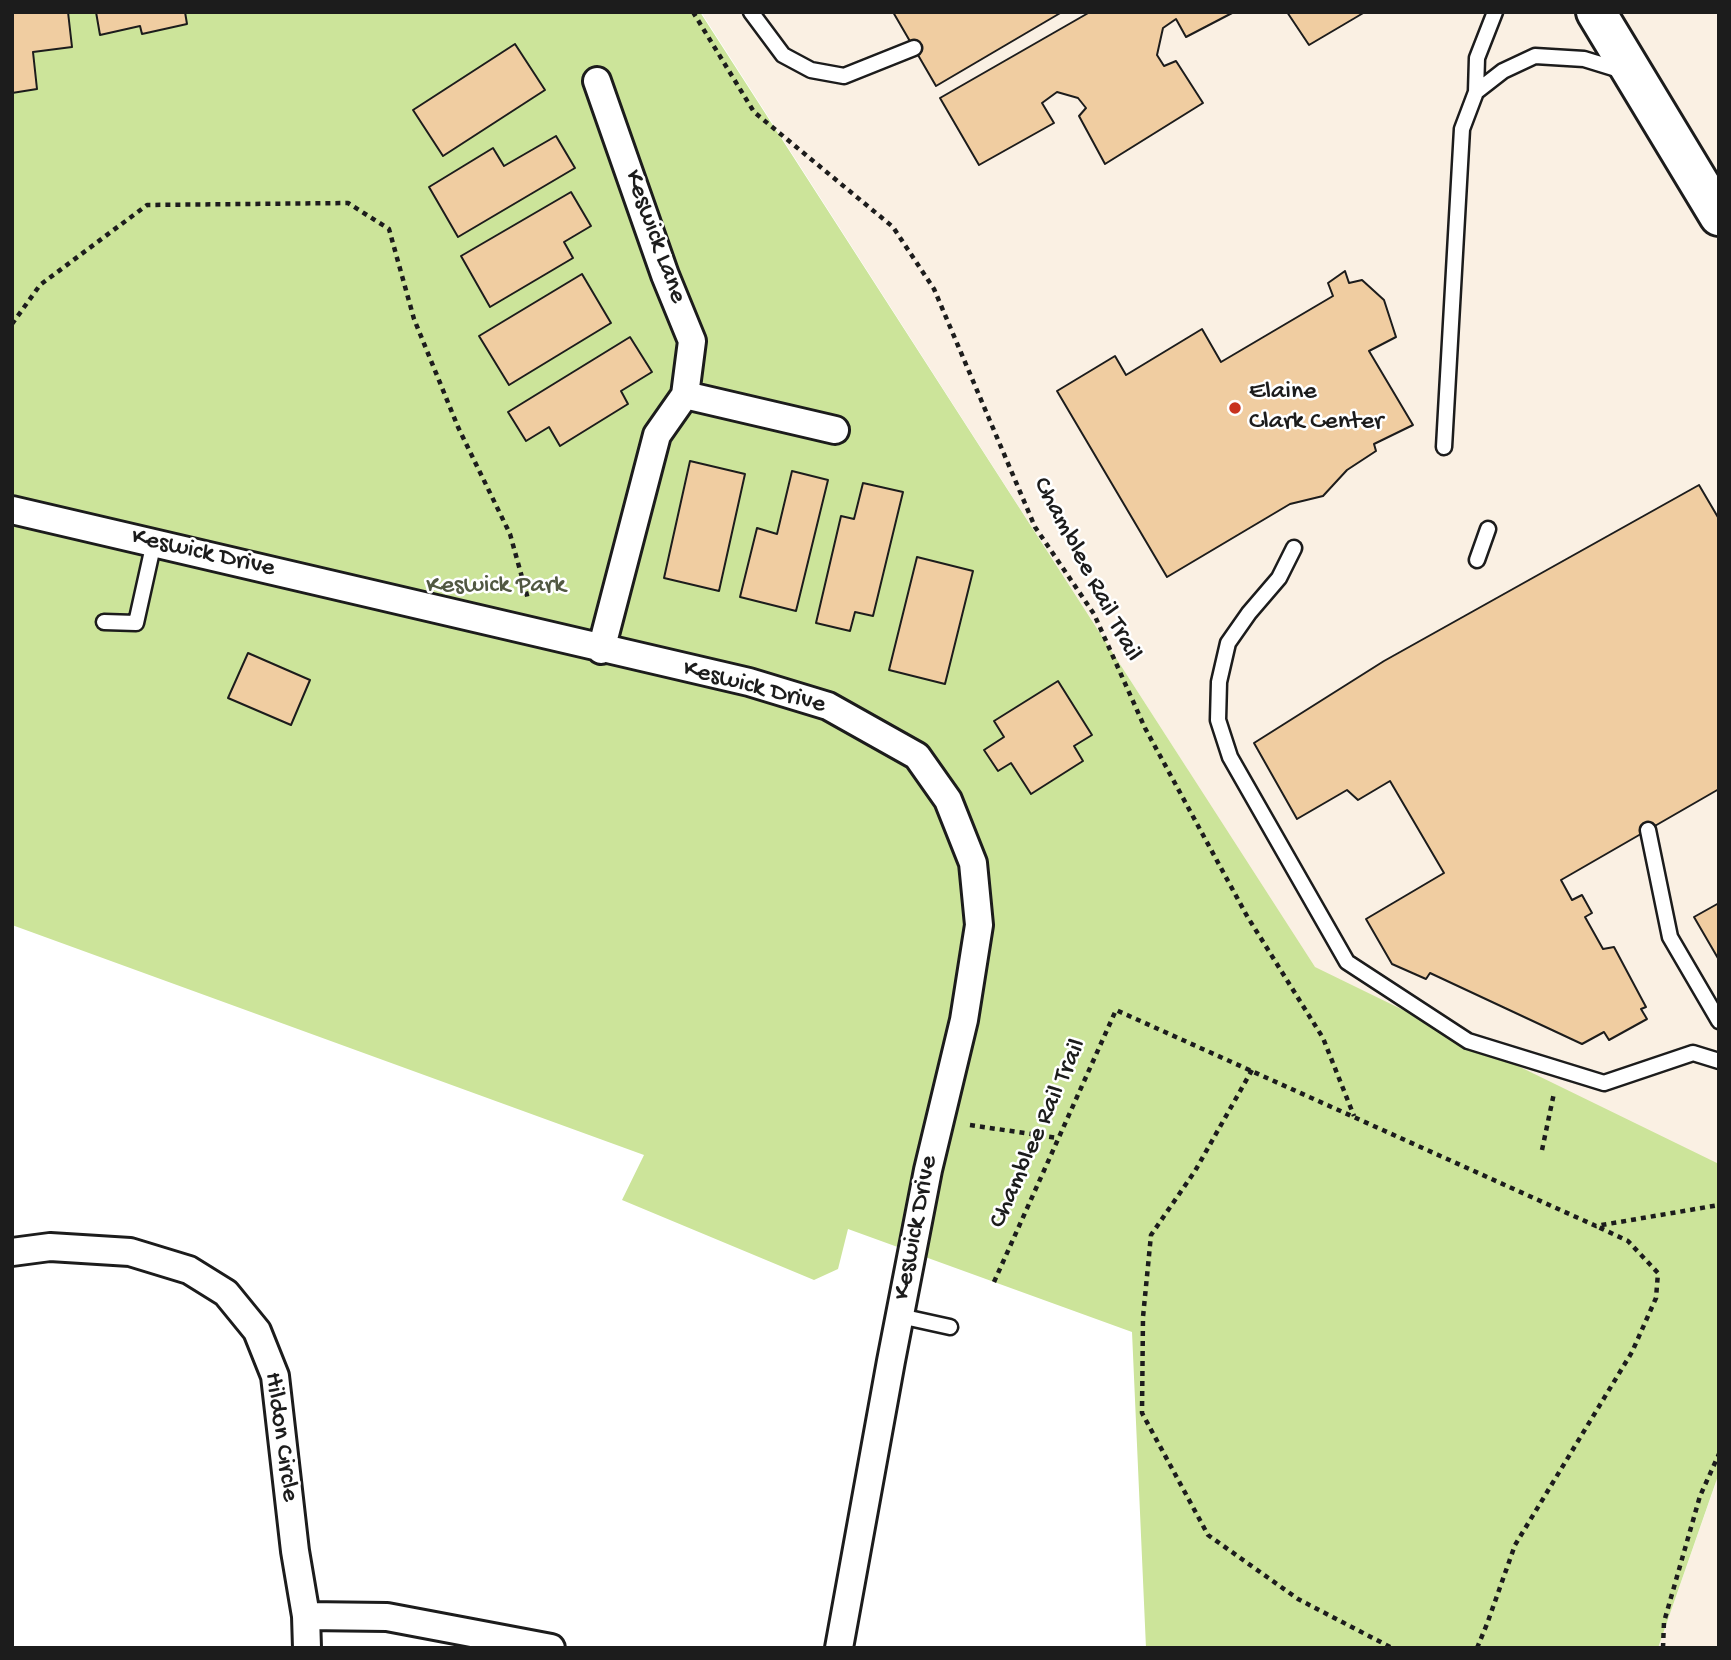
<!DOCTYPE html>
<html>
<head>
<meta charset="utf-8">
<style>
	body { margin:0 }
	#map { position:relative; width:1731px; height:1660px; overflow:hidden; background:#fff; font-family:"Gochi Hand",sans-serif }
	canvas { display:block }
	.frame { position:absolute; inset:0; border:14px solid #1c1c1c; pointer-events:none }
</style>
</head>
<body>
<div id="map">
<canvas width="1731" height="1660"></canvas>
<div class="frame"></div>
</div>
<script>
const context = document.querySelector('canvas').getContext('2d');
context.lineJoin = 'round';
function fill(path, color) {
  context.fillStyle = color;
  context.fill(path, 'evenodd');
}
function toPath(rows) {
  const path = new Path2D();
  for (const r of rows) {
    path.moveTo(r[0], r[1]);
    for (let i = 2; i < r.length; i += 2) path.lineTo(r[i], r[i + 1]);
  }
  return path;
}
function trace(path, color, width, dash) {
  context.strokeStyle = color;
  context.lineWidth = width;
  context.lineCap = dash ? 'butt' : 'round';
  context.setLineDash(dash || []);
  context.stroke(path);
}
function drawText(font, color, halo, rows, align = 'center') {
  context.font = font + ' "Gochi Hand",sans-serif';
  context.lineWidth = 5;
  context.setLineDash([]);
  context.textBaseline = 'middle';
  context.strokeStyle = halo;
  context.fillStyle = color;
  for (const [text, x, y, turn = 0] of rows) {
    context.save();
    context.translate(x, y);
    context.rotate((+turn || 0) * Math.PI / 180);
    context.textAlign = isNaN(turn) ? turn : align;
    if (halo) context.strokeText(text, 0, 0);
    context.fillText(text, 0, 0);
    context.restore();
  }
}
fill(toPath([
	[701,12,1719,12,1719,1206,1381,1108,1181,784,1188,770],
	[1719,1471,1719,1648,1658,1648,1714,1488]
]), '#faf0e3');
fill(toPath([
	[38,12,700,12,1315,967,1719,1164,1719,1473,1658,1648,1146,1648,1132,1332,848,1229,838,1269,814,1280,622,1200,644,1155,12,925,12,19]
]), '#cce49a');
const building = toPath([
	[12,12,68,12,72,47,33,52,37,89,12,93,12,12],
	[96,12,185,12,187,24,142,34,140,26,100,35,96,12],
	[893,12,1062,12,936,86,893,12],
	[1090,12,1234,12,1186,37,1176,19,1163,28,1157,55,1164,66,1176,61,1203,103,1105,164,1079,116,1086,108,1078,98,1057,92,1042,103,1054,123,979,165,940,98,1090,12],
	[1287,12,1365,12,1309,45,1287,12],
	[515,44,545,90,443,156,413,110,515,44],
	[556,136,575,168,458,237,429,187,493,148,504,166,556,136],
	[571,192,591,226,564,242,573,258,490,307,461,256,571,192],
	[1345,271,1349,283,1362,280,1384,300,1396,337,1369,351,1413,425,1374,444,1376,451,1347,470,1323,496,1290,504,1167,577,1057,391,1115,356,1126,375,1202,329,1221,362,1333,296,1328,283,1345,271],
	[582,274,611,323,509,385,479,336,582,274],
	[630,337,652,372,621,391,628,404,560,446,549,427,526,441,508,412,630,337],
	[690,461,745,474,719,591,664,578,690,461],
	[792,471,828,480,796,611,740,597,757,528,777,534,792,471],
	[863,483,903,492,873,616,855,612,850,631,816,623,841,516,854,519,863,483],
	[1699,485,1719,519,1719,789,1561,880,1572,900,1582,895,1592,913,1585,917,1603,949,1614,947,1646,1007,1641,1009,1647,1019,1609,1040,1604,1032,1582,1044,1430,973,1426,979,1392,964,1366,919,1444,873,1390,781,1358,800,1347,790,1297,819,1254,743,1384,661,1699,485],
	[917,557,973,571,945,684,889,670,917,557],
	[248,653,310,680,291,725,228,698,248,653],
	[1058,681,1092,735,1074,746,1083,761,1031,794,1011,763,998,771,984,750,1004,737,994,721,1058,681],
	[1719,903,1719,960,1694,917,1719,903]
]);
fill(building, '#f0cda1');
trace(building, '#1c1c1c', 2);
const lane = toPath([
	[751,12,783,55,811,70,844,76,914,48],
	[1476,92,1503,71,1535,56,1584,59,1623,71],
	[1444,447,1462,129,1476,92,1477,58,1495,12],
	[1294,548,1279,578,1249,613,1228,643,1219,682,1218,720,1230,757,1347,962,1468,1041,1604,1083,1693,1053,1719,1061],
	[1477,560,1488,529],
	[104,622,136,623,154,542],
	[1648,830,1670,937,1719,1021],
	[900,1316,950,1327]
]);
const street = toPath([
	[597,81,665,275,692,341,685,395,657,435,601,650],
	[685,395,835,430],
	[12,510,749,682,828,706,917,756,948,800,973,863,979,925,964,1020,928,1170,891,1361,839,1648],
	[12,1252,50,1247,130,1252,189,1270,226,1293,257,1331,275,1376,295,1551,306,1616,307,1648],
	[306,1616,387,1617,551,1648]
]);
const highway = toPath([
	[1596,12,1719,216]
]);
trace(lane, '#1c1c1c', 19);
trace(street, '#1c1c1c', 32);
trace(highway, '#1c1c1c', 44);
trace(toPath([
	[693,12,754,112,893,227,934,289,1035,527,1094,614,1145,728,1247,916,1323,1038,1354,1116],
	[12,324,40,285,147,205,348,203,389,229,414,319,458,427,510,534,528,599],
	[1252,1070,1195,1171,1151,1235,1143,1317,1142,1413,1208,1535,1298,1599,1392,1648],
	[970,1125,1058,1138],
	[1542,1150,1554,1093],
	[994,1282,1116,1010,1596,1226,1719,1205],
	[1477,1648,1487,1624,1515,1545,1632,1352,1656,1298,1658,1273,1628,1241,1596,1226],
	[1663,1648,1664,1622,1700,1496,1719,1454]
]), '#1c1c1c', 4.5, [5, 5]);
trace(lane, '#fff', 14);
trace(street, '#fff', 26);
trace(highway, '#fff', 38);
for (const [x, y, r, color] of [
	[1235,408,7,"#c8321e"]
]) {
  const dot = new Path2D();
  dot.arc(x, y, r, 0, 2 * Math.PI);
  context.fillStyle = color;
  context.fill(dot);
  trace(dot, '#fff', 2.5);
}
drawText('26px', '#1c1c1c', '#fff', [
	["Keswick Lane",654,237,70],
	["Keswick Drive",203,554,13],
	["Chamblee Rail Trail",1086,570,62],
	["Keswick Drive",754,688,15],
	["Chamblee Rail Trail",1039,1134,-66],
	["Keswick Drive",917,1228,-79],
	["Hildon Circle",280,1437,82]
]);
drawText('26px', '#1c1c1c', '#fff', [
	["Elaine",1249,393],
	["Clark Center",1249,423]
], 'left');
drawText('26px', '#515842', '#fff', [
	["Keswick Park",496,587]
]);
</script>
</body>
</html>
